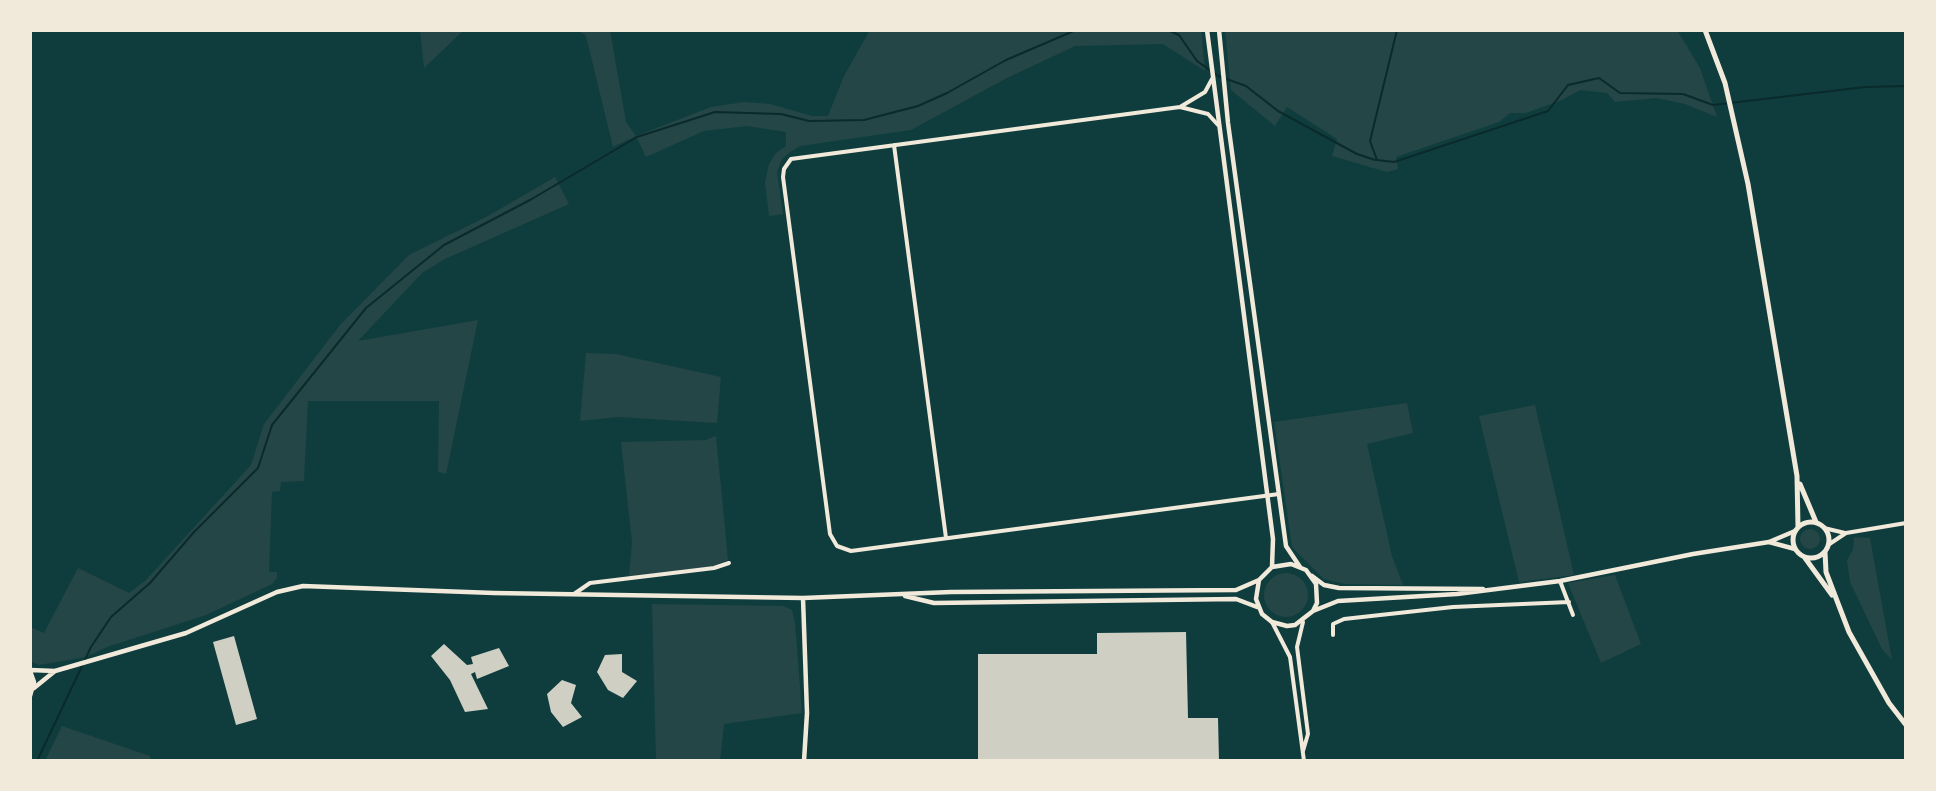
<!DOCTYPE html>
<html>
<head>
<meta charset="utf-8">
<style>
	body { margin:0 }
	#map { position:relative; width:1936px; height:791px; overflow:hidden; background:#0f3d3e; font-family:"DejaVu Sans",sans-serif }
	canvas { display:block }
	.frame { position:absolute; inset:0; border:32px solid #f1e9da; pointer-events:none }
</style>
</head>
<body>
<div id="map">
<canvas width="1936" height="791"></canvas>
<div class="frame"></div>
</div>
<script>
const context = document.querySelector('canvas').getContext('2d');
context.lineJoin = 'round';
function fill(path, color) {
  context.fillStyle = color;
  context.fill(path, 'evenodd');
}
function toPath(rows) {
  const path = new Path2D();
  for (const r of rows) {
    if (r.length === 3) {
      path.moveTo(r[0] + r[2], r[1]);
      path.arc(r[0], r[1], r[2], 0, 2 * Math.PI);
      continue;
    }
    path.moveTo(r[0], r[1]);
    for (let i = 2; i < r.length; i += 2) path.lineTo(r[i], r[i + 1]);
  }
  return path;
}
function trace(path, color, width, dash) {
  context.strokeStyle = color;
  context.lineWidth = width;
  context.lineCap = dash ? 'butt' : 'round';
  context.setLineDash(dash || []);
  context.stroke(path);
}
fill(toPath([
	[420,30,464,30,424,68],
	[578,30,610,30,626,122,636,136,711,107,744,102,770,104,812,116,828,116,844,76,870,30,1201,30,1205,71,1163,44,1075,46,1005,79,911,130,800,146,790,152,782,159,777,172,783,214,769,216,765,182,769,164,776,153,786,146,786,132,747,126,704,131,646,157,636,136,613,147,586,36],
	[1225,30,1677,30,1700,68,1717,117,1685,104,1656,98,1615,102,1607,93,1580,90,1562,100,1526,113,1510,113,1499,122,1396,157,1398,169,1387,172,1332,156,1337,139,1287,107,1275,126,1231,90],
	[555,177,569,204,445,259,422,273,358,341,478,320,446,474,438,472,439,401,308,401,304,481,281,482,280,491,272,492,269,572,277,572,277,578,272,584,206,615,107,647,86,657,39,665,30,661,30,627,44,633,78,568,129,593,146,580,251,465,264,424,340,325,409,255,488,216],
	[586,353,616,354,721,377,717,423,618,417,580,421],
	[1407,403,1413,433,1367,444,1392,556,1403,585,1344,584,1324,579,1292,547,1274,422],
	[1535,405,1574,575,1519,582,1479,416],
	[716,436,728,560,713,566,629,577,632,542,621,442,706,440],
	[1810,539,10],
	[1854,537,1870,538,1892,660,1882,649,1850,582,1847,560,1853,550],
	[1286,595,22],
	[1615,575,1641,644,1601,663,1568,583],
	[652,604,783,606,792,610,795,622,802,713,724,724,720,761,656,761],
	[62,726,150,756,150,761,45,761]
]), '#244646');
trace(toPath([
	[1168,30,1179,35,1197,61,1218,76,1246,86,1278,111,1357,154,1375,160],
	[1397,30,1370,141,1377,160,1394,162,1548,111,1568,85,1599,78,1620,93,1683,94,1713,105,1865,87,1906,86],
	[37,761,91,647,111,617,150,583,194,532,258,468,272,425,366,308,444,245,530,200,637,137,715,112,781,114,809,121,864,120,918,106,947,93,1006,60,1076,30]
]), '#0a2a2b', 2);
fill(toPath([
	[1186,632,1188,718,1218,718,1219,761,978,761,978,654,1097,654,1097,633],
	[234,636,257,719,236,725,213,642],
	[444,644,467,665,473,664,471,657,499,648,509,666,477,679,475,672,471,674,488,709,465,712,450,680,431,656],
	[622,654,622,672,637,681,623,698,608,690,597,672,605,655],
	[562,680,576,685,571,703,582,717,563,727,551,712,547,694]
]), '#cfcfc3');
trace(toPath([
	[1180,107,1205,92,1212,79],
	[1218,125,1208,114,1180,107,791,159,784,169,783,177,830,534,837,546,851,551,1279,494],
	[894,145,946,538],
	[1824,528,1845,533],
	[1828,545,1846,533,1906,523],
	[1560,581,1573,615],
	[574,594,590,583,714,568,729,563],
	[1272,622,1290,657,1304,761],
	[1333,635,1333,624,1344,619,1453,607,1569,602],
	[1303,751,1308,734,1297,647,1303,622]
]), '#f1e9da', 4);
trace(toPath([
	[1207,30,1273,539,1272,567],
	[1219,30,1228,123,1286,546,1300,567],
	[1769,542,1795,549],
	[1312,576,1324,585,1339,588,1483,589],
	[905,596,934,603,1236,599,1257,607],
	[803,598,807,713,804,761],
	[1313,611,1338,601,1457,594,1560,581,1693,554,1769,542,1795,531],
	[30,670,55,671,186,633,277,592,303,586,494,593,803,598,951,592,1236,590,1259,580,1272,567,1291,564,1306,570,1316,584,1317,603,1313,611,1295,625,1287,626,1272,622,1262,614,1256,599,1259,580],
	[30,671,34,682,30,696],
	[34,688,55,671]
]), '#f1e9da', 4.5);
trace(toPath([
	[1705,30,1725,83,1748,184,1797,476,1798,527],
	[1800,484,1816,522],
	[1811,540,18],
	[1825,552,1826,572,1849,632,1889,703,1906,725],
	[1805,558,1832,595]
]), '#f1e9da', 5);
</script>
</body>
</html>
